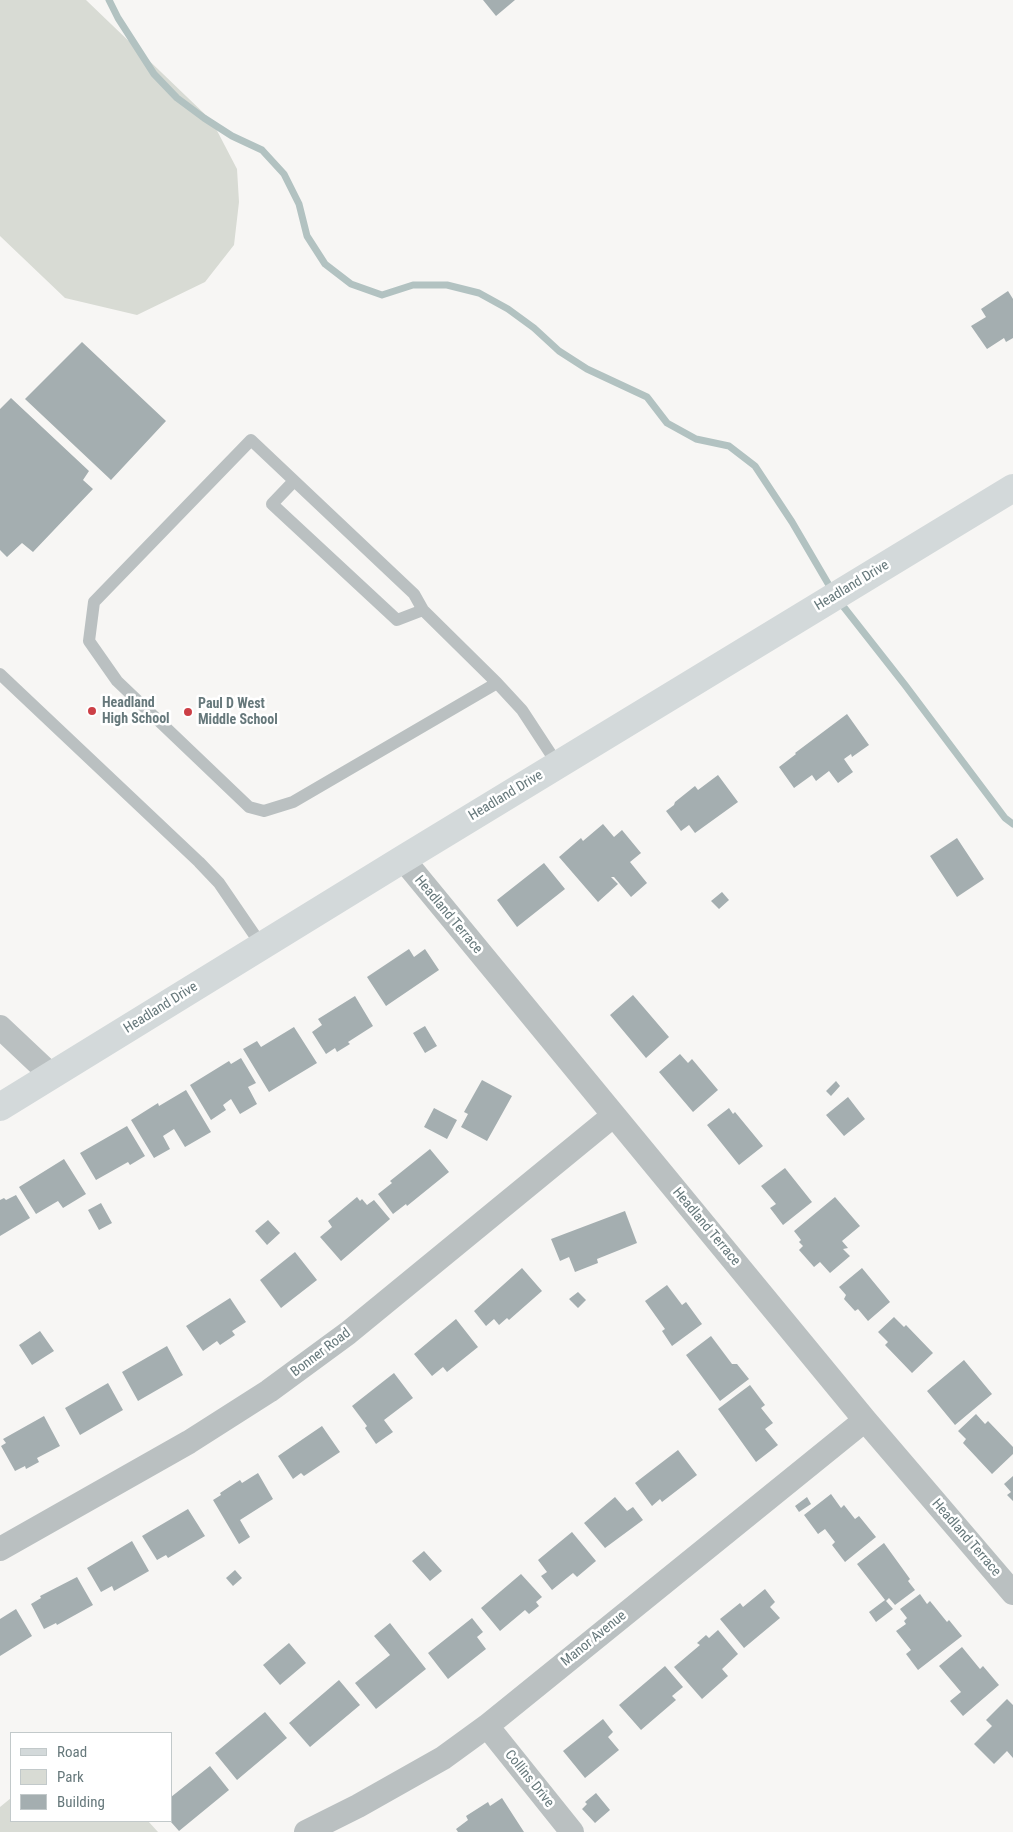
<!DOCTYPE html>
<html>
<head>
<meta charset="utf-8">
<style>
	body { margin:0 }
	#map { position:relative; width:1013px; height:1832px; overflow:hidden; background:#f7f6f4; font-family:"Roboto Condensed",sans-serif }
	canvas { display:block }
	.legend { position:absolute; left:10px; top:1732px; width:162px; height:90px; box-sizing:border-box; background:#fff; border:1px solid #c2c9ca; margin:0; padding:6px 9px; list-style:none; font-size:15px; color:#66787b }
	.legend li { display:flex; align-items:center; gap:10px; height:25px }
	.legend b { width:25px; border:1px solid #c2c9ca }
</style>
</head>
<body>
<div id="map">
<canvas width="1013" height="1832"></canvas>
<ul class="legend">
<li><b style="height:6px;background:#d3d9da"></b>Road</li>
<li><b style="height:14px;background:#d8dbd4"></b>Park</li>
<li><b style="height:14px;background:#a4aeb0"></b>Building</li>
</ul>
</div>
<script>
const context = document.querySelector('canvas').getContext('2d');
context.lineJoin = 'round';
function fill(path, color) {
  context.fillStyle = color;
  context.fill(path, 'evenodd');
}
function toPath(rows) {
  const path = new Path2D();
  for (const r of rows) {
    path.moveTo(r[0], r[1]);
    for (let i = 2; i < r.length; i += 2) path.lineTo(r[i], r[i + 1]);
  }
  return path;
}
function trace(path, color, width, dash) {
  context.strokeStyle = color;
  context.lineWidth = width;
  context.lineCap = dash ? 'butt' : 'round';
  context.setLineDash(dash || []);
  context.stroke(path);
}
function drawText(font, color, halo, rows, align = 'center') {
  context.font = font + ' "Roboto Condensed",sans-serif';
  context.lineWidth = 5;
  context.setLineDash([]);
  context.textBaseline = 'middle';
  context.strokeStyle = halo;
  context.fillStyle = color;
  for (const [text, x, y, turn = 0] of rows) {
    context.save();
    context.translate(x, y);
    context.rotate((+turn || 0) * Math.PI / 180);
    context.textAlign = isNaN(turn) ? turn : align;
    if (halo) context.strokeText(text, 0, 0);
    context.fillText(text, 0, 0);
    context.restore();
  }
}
fill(toPath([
	[0,0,86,0,212,121,237,169,239,202,234,245,205,282,137,315,65,298,0,236],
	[11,1798,11,1821,148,1821,158,1832,0,1832,0,1807]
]), '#d8dbd4');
trace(toPath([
	[109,0,118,18,154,74,177,98,204,118,232,136,262,150,284,174,299,204,307,236,325,264,351,284,382,295,413,285,447,285,479,293,508,309,534,328,559,351,587,369,647,397,667,423,696,439,729,446,755,466,792,522,833,592],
	[839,601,905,685,1005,818,1013,824]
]), '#b2c2c1', 7);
fill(toPath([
	[483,0,515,0,496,16],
	[1008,291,1013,299,1013,338,1006,342,1004,338,987,349,971,326,986,317,981,309],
	[82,342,166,421,111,480,25,399],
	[11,398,89,471,83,480,93,489,33,552,22,543,7,557,0,550,0,409],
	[847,714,869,745,852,757,851,754,844,759,853,772,838,783,829,771,816,781,812,775,794,788,779,767,796,754,795,753],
	[718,775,738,802,695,833,689,825,681,831,666,811,674,805,675,802,695,786,698,790],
	[603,824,614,837,622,830,641,853,630,862,647,883,631,897,614,877,611,877,618,884,598,902,559,857,581,838,583,841],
	[957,838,984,879,957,897,930,856],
	[544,863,565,889,517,927,497,900],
	[722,892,729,900,719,909,711,901],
	[409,949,414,957,425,949,439,970,386,1006,367,977],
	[633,995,669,1037,646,1058,610,1015],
	[355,996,373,1026,348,1042,350,1044,337,1052,335,1048,326,1054,312,1032,322,1025,318,1019],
	[425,1026,437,1046,425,1053,413,1033],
	[294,1027,317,1063,269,1092,243,1049,257,1041,261,1047],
	[680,1054,688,1063,692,1059,718,1090,693,1112,659,1072],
	[241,1058,256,1083,248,1087,257,1104,240,1114,231,1099,223,1105,226,1110,211,1120,190,1085,229,1061,231,1064],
	[482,1080,512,1096,487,1141,461,1127,468,1114,464,1112],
	[836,1081,840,1086,831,1096,826,1091],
	[186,1090,211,1132,185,1147,174,1129,163,1136,170,1149,154,1158,131,1120,158,1103,159,1106],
	[848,1097,865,1119,844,1136,826,1115],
	[434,1108,457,1120,447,1139,424,1127],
	[729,1108,733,1114,735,1112,763,1146,739,1165,707,1125],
	[127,1126,145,1156,130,1165,128,1162,96,1180,80,1153],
	[430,1149,449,1172,407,1206,406,1204,393,1214,378,1194,392,1183,390,1181],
	[64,1159,86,1194,63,1208,58,1201,36,1214,19,1187],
	[785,1168,812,1202,783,1225,770,1208,776,1204,761,1186],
	[16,1195,30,1218,0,1236,0,1200,4,1198,6,1200],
	[357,1197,360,1201,362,1199,367,1205,374,1200,390,1219,341,1261,320,1237,332,1227,328,1221],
	[835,1197,860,1226,842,1241,848,1248,843,1249,850,1256,830,1273,820,1262,814,1267,799,1250,803,1246,799,1242,801,1240,794,1231],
	[101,1203,112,1223,99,1230,88,1210],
	[625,1211,637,1243,597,1259,598,1263,575,1272,569,1257,560,1261,551,1239],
	[268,1220,280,1233,267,1245,255,1231],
	[295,1252,317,1280,281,1308,260,1280],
	[522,1268,542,1291,509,1320,507,1318,499,1325,494,1319,486,1326,474,1311],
	[862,1268,890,1302,868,1321,858,1309,855,1311,844,1299,846,1295,839,1287],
	[667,1285,682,1305,686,1302,702,1324,672,1346,662,1331,665,1329,645,1301],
	[578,1292,586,1300,578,1308,569,1299],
	[230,1298,246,1322,232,1331,235,1335,220,1345,217,1341,203,1351,186,1326],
	[894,1317,904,1327,906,1325,933,1353,912,1373,885,1345,888,1342,878,1332],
	[456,1319,478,1347,447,1372,443,1367,432,1376,414,1354],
	[40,1331,54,1351,32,1365,19,1345],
	[711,1336,732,1364,737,1364,749,1379,720,1401,686,1355],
	[167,1346,183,1375,138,1401,122,1372],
	[964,1360,992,1394,955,1425,927,1391],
	[394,1373,413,1398,384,1420,393,1432,376,1444,365,1428,367,1426,352,1406],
	[108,1383,123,1410,80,1435,65,1408],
	[750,1385,765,1405,761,1408,773,1423,765,1429,778,1445,756,1462,718,1409],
	[976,1414,985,1424,988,1421,1013,1447,1013,1454,992,1474,963,1443,966,1439,958,1431],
	[44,1416,60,1446,37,1458,39,1462,26,1469,25,1466,15,1471,1,1446,6,1443,3,1439],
	[322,1426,340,1452,304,1476,301,1473,293,1479,278,1456],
	[678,1450,697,1475,662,1502,660,1499,652,1506,635,1483],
	[258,1473,273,1499,240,1520,250,1537,239,1544,213,1500,221,1495,220,1493,240,1480,242,1483],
	[1013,1476,1013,1501,1007,1495,1011,1492,1004,1484],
	[831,1494,841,1508,844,1505,855,1519,859,1516,876,1537,845,1562,832,1545,835,1542,825,1529,818,1534,804,1515],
	[615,1497,627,1511,633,1507,643,1520,605,1548,584,1523],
	[807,1497,811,1504,799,1512,795,1506],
	[188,1509,205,1536,168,1558,166,1555,157,1560,142,1536],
	[572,1532,596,1561,577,1577,573,1573,552,1590,541,1576,547,1572,538,1560],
	[132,1541,149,1571,114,1591,112,1586,101,1592,87,1568],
	[884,1543,910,1579,908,1581,915,1590,895,1605,889,1598,886,1601,893,1609,876,1622,869,1612,885,1600,857,1564],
	[424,1551,442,1571,430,1581,412,1561],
	[235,1570,242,1578,233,1586,226,1578],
	[521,1574,542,1597,536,1602,539,1606,529,1614,525,1610,500,1631,481,1608],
	[77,1577,93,1605,57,1625,56,1623,44,1629,31,1604,41,1598,40,1596],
	[765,1589,775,1602,770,1607,780,1618,744,1648,720,1619,740,1603,743,1607],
	[920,1594,927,1604,930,1601,947,1622,949,1620,962,1636,918,1670,906,1654,911,1650,896,1631,906,1624,904,1621,907,1618,900,1609],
	[16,1609,32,1636,0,1656,0,1619],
	[472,1618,483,1632,477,1637,486,1649,448,1679,428,1653],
	[390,1623,426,1669,376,1709,355,1683,390,1655,374,1636],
	[718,1630,738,1654,722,1669,728,1676,702,1699,674,1667,700,1645,697,1643,706,1635,709,1638],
	[289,1643,306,1663,280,1685,263,1665],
	[962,1647,980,1669,983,1666,999,1685,963,1716,950,1701,961,1692,939,1666],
	[665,1666,683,1687,672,1696,676,1700,641,1730,619,1705],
	[339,1680,360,1705,310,1747,289,1723],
	[1007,1699,1013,1705,1013,1758,1007,1751,994,1764,974,1744,992,1726,986,1720],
	[265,1712,287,1738,237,1780,215,1753],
	[603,1719,613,1732,608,1737,619,1750,585,1778,563,1751],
	[210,1766,229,1790,179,1831,171,1822,171,1797],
	[596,1793,610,1810,595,1823,582,1809,587,1804,585,1802],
	[502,1798,524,1832,458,1832,456,1829,468,1820,466,1816,488,1802,490,1806]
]), '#a4aeb0');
trace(toPath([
	[294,481,272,504,397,620,423,610],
	[0,674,199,862,219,883,262,946],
	[497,683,293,802,264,811,249,807,117,681,89,641,94,602,251,440,414,594,423,610,497,683,522,710,558,765]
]), '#bac0c1', 12);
trace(toPath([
	[403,859,865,1420,1013,1593],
	[0,1027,52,1076],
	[0,1549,189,1442,269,1391,348,1333,614,1115],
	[487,1726,572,1832],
	[306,1832,358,1806,443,1758,487,1726,865,1420]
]), '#bac0c1', 24);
trace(toPath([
	[0,1107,403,859,1013,488]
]), '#d3d9da', 28);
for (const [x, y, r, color] of [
	[92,711,5,"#cc3f46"],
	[188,712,5,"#cc3f46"]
]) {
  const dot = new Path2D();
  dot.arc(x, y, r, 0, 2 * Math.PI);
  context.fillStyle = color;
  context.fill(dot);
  trace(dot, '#fff', 2);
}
drawText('14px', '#66787b', '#fff', [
	["Headland Drive",852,586,-31],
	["Headland Drive",506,796,-31],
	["Headland Terrace",448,915,50],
	["Headland Drive",161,1008,-32],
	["Headland Terrace",706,1227,50],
	["Bonner Road",321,1353,-37],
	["Headland Terrace",966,1538,49],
	["Manor Avenue",594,1639,-39],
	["Collins Drive",529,1779,51]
]);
drawText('bold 14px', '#66787b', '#fff', [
	["Headland",102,703],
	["High School",102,719],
	["Paul D West",198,704],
	["Middle School",198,720]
], 'left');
</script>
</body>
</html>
